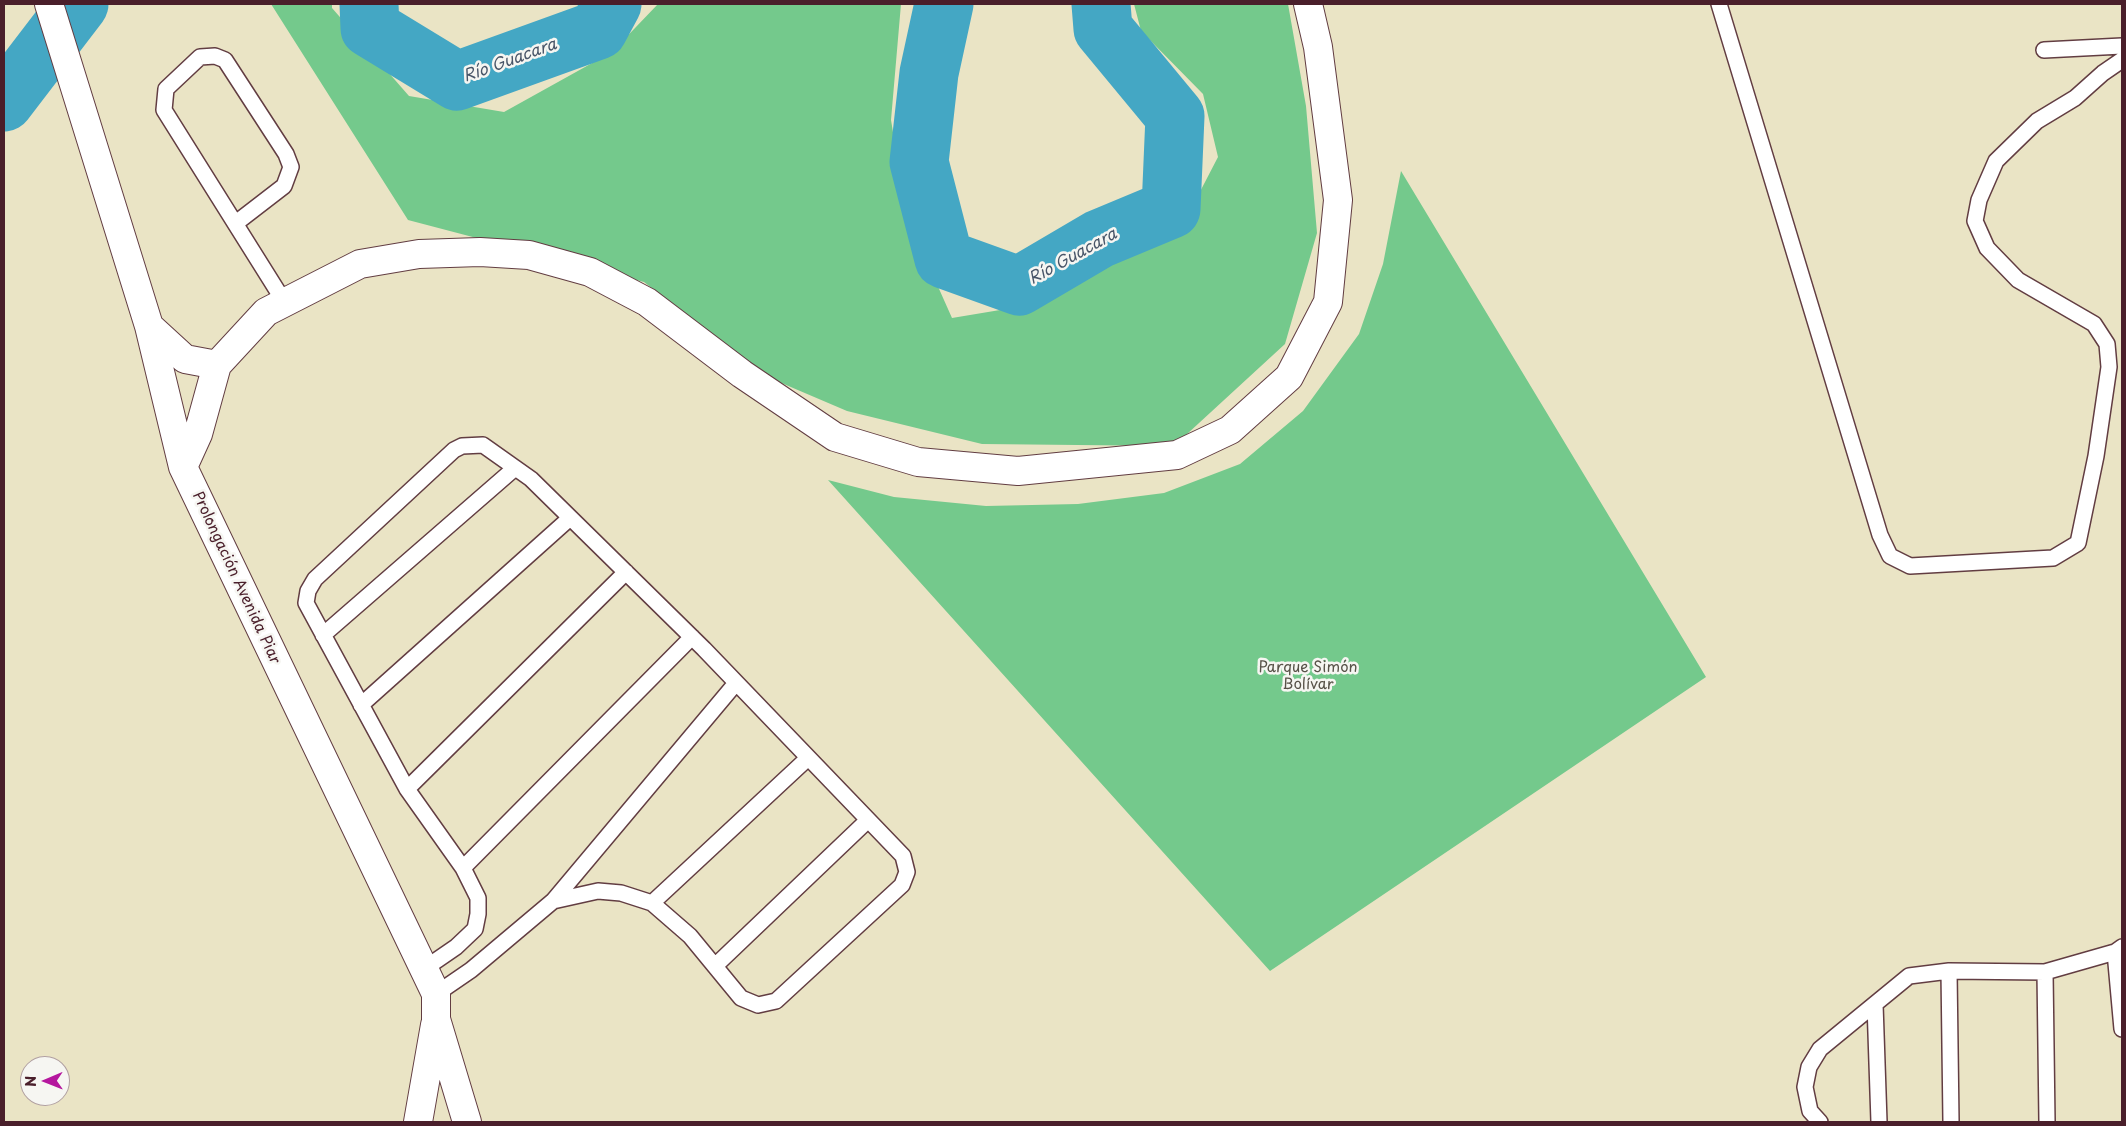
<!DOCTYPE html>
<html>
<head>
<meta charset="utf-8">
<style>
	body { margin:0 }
	#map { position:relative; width:2126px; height:1126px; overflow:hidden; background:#eae4c5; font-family:"Playpen Sans",sans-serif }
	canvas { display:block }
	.frame { position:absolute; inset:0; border:5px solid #4a1f2b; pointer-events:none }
	.north { position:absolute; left:20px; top:1056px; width:50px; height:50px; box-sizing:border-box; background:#f6f6f2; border:1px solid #b1a0a2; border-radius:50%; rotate:269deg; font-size:14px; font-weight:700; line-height:20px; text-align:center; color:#4a1f2b }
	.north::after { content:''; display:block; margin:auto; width:18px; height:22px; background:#b5179e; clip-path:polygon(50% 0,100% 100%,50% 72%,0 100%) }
</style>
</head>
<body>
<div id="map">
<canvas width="2126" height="1126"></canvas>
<div class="frame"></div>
<div class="north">N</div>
</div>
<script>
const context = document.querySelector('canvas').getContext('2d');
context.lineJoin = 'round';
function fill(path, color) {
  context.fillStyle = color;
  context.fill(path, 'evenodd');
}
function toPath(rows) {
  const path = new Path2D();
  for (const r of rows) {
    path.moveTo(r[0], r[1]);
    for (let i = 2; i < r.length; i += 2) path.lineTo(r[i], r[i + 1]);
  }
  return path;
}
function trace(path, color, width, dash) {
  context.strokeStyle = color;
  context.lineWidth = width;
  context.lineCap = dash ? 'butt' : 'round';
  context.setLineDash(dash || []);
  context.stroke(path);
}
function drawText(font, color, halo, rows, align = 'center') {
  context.font = font + ' "Playpen Sans",sans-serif';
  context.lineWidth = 5;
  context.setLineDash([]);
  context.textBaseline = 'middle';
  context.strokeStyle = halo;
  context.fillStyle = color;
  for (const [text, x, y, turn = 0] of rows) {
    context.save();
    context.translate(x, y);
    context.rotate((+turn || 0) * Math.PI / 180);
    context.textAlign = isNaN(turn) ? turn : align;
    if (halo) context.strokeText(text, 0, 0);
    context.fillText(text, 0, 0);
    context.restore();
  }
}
fill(toPath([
	[271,4,332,4,332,8,409,96,504,112,612,52,658,4,901,4,891,120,907,217,952,318,1012,308,1177,236,1218,157,1203,94,1141,31,1134,4,1288,4,1306,106,1317,233,1285,344,1174,446,982,444,847,411,765,376,644,282,408,220],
	[1401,171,1706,677,1270,971,828,480,894,497,986,506,1078,504,1164,493,1240,464,1303,411,1359,334,1383,264]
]), '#74c98c');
trace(toPath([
	[369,4,370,28,457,81,598,30,612,4],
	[944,4,929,73,919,162,944,259,1019,286,1099,239,1171,209,1175,116,1103,29,1101,4],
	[4,102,79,4]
]), '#44a7c4', 59);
const lane = toPath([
	[1719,4,1880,535,1890,556,1910,566,2053,558,2078,543,2096,456,2109,367,2107,344,2094,324,2018,280,1987,248,1975,221,1979,200,1996,161,2037,121,2075,98,2103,73,2122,60],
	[2044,50,2122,46],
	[236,223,284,186,291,167,286,154,225,60,215,56,200,57,166,89,164,110,285,303],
	[323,635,515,468],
	[361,705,570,518],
	[407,789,626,572],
	[463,868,692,637],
	[553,901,736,683],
	[652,903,808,758],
	[2115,952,2122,1029],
	[715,966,868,820],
	[424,969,456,947,475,929,478,914,478,898,463,868,407,789,306,603,308,591,315,579,454,450,462,446,483,445,531,479,704,649,903,856,907,872,902,885,776,1001,758,1005,741,998,690,936,652,903,621,893,598,891,553,901,471,970,436,994],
	[1949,971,1951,1122],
	[2045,972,2047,1122],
	[1875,1004,1879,1122],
	[1820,1122,1810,1111,1805,1087,1809,1067,1820,1049,1909,976,1949,971,2045,972,2115,952,2122,947]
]);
const street = toPath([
	[49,4,149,326,183,467,436,994,436,1019,467,1122],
	[149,326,185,359,217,365],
	[183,467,198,434,217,365,266,312,360,264,419,254,480,252,529,255,590,272,647,302,742,374,835,437,918,462,1018,471,1177,455,1230,430,1289,377,1328,302,1338,200,1318,47,1308,4],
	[418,1122,435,1025]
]);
trace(lane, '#623d42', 18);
trace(street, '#623d42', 30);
trace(lane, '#fff', 15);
trace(street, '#fff', 28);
drawText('15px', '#4a1f2b', '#f6f6f2', [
	["Prolongación Avenida Piar",236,578,65]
]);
drawText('15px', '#575248', '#f6f6f2', [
	["Parque Simón",1308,668],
	["Bolívar",1308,685]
]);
drawText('italic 16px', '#485568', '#f6f6f2', [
	["Río Guacara",510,61,-20],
	["Río Guacara",1073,257,-29]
]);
</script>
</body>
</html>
